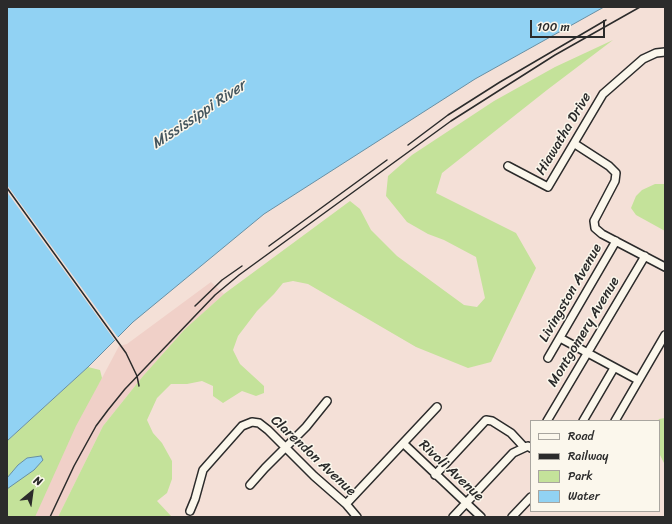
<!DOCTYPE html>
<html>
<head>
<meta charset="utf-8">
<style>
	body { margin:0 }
	#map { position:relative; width:672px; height:524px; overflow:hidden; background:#f4e0d7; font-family:Sriracha,sans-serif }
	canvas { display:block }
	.frame { position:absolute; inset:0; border:8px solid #2b2b2b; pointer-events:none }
	.legend { position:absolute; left:530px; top:420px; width:130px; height:92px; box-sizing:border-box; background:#fbf7ec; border:1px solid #a8a59f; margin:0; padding:5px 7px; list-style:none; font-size:12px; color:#2b2b2b }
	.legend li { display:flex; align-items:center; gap:8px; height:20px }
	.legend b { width:20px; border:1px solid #a8a59f }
	.north { position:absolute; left:12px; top:472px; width:40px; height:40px; -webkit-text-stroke:3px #fbf7ec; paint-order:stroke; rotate:29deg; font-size:11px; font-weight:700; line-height:16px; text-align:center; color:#2b2b2b }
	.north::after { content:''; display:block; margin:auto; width:14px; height:18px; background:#2b2b2b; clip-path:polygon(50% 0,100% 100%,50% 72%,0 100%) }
	.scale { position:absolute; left:530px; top:20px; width:75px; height:18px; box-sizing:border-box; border:2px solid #2b2b2b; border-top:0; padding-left:5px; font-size:12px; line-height:14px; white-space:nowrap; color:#2b2b2b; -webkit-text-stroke:3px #fbf7ec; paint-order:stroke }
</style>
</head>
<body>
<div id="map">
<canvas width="672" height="524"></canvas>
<div class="frame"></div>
<ul class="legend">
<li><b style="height:5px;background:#fbf7ec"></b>Road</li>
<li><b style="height:5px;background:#2b2b2b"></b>Railway</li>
<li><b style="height:11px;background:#c4e29a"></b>Park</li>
<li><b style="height:11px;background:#91d2f3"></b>Water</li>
</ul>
<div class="north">N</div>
<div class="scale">100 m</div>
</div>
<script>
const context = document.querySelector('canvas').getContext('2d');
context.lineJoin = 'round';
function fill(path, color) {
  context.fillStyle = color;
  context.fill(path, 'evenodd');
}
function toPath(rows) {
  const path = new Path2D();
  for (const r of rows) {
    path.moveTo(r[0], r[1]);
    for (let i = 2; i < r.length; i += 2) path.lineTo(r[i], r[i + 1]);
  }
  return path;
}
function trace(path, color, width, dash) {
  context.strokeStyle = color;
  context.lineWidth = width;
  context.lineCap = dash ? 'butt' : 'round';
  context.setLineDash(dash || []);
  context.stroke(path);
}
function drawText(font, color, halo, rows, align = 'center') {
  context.font = font + ' Sriracha,sans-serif';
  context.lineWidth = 3;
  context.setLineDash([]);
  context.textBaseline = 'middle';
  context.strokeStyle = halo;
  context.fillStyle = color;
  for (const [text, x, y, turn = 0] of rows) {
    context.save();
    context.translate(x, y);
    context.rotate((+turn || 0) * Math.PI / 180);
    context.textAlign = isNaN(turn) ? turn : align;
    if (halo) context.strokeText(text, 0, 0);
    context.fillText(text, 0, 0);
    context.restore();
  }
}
fill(toPath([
	[211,282,224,294,185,329,143,376,103,426,58,517,31,517,73,422,102,378,119,346,127,344]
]), '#f0d0c8');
fill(toPath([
	[613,40,547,90,442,173,436,193,516,233,536,268,491,362,468,368,416,347,308,284,293,281,283,283,274,294,257,311,238,336,233,350,240,364,264,386,264,393,256,396,242,391,223,403,213,396,213,386,202,381,187,384,171,384,157,398,147,420,153,433,162,443,172,461,172,479,167,493,157,501,172,517,58,517,103,426,143,376,185,329,224,294,350,201,360,209,371,230,397,256,464,305,477,307,485,298,476,257,444,240,428,234,407,222,386,196,388,176,412,155,494,101,555,67],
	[655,184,665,184,665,231,636,215,631,208,636,196,642,190],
	[88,367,100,370,102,378,76,426,35,517,7,517,7,441],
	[665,418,665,465,659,453,658,421,659,419]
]), '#c4e29a');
const water = toPath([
	[7,7,604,7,475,79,264,214,133,322,88,367,7,441,7,7],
	[41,456,43,460,34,470,7,489,7,478,18,465,27,458,41,456]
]);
fill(water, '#91d2f3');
trace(water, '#688fa3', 1);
fill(toPath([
	[7,185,119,339,116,342,7,192]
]), '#f4e0d7');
const minor = toPath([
	[575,144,609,166,616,173,615,181,594,221,595,228,602,234,665,267],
	[508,166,548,187,603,94,643,59,656,53,665,52],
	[560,338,638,380],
	[548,358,616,241],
	[547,421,645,256],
	[583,421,614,368],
	[615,421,665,335],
	[404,444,481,517],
	[435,475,486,420,492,421,511,433,524,447],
	[250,485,265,468,306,427,327,401],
	[346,504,437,407],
	[190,511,195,499,203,470,242,426,252,422,259,423,268,430,314,476,346,504,357,517],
	[453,517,513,453,528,446,531,448],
	[512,517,531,497]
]);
trace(minor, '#2b2b2b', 10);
trace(minor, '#fbf7ec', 7);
trace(toPath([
	[408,145,448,115,500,82,606,20],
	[7,188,126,353,137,376,139,386],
	[269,246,387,160],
	[195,306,222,280,242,266],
	[50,517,74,466,96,426,108,410,125,389,215,295,239,275,451,121,555,55,640,7]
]), '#2b2b2b', 1.5);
drawText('14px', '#2b2b2b', '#fbf7ec', [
	["Hiawatha Drive",564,134,-59],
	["Livingston Avenue",571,293,-60],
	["Montgomery Avenue",584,332,-59],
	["Clarendon Avenue",313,456,43],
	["Rivoli Avenue",451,471,43]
]);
drawText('italic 15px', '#44555d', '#fbf7ec', [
	["Mississippi River",199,115,-34]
]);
</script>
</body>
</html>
